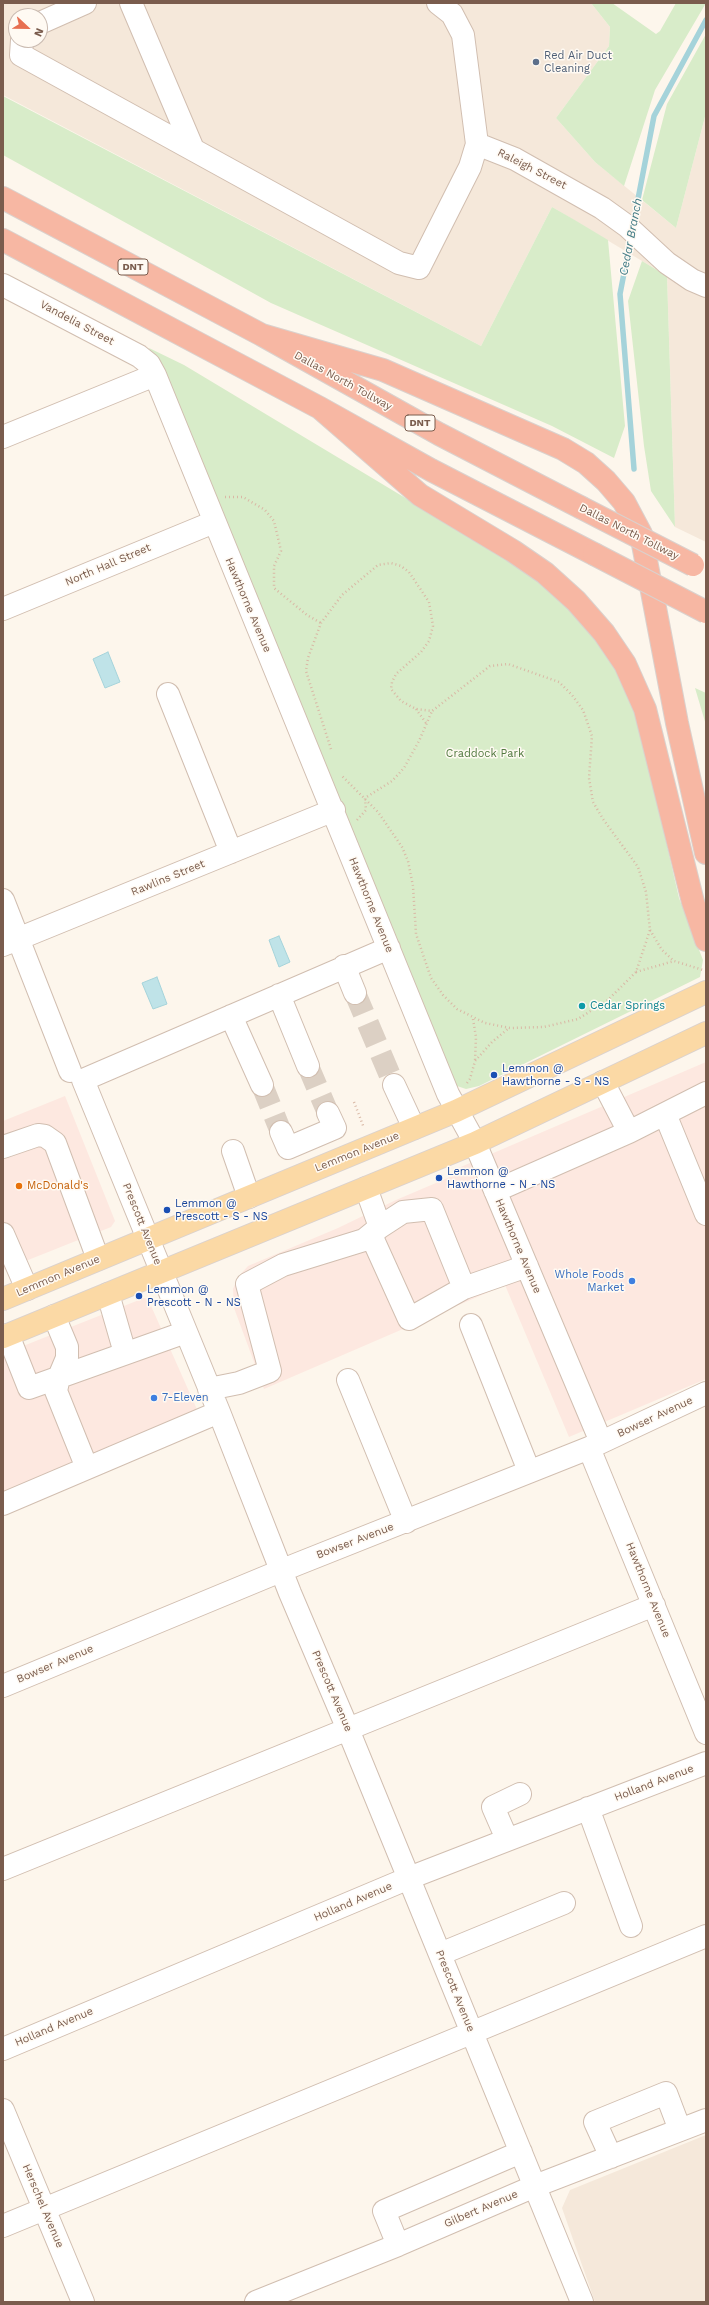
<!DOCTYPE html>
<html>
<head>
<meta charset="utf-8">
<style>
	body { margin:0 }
	#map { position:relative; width:709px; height:2305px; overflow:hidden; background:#fdf6ec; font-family:"Work Sans",sans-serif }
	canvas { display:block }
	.frame { position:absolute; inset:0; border:4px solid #7a5c4d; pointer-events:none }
	.north { position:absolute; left:8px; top:8px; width:40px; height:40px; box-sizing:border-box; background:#fffaf3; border:1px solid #cabbb1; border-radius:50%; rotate:112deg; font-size:11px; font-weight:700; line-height:16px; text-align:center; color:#7a5c4d }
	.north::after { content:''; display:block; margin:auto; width:14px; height:18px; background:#e76f51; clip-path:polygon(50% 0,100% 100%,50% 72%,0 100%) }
</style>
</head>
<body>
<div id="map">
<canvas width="709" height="2305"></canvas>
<div class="frame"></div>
<div class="north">N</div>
</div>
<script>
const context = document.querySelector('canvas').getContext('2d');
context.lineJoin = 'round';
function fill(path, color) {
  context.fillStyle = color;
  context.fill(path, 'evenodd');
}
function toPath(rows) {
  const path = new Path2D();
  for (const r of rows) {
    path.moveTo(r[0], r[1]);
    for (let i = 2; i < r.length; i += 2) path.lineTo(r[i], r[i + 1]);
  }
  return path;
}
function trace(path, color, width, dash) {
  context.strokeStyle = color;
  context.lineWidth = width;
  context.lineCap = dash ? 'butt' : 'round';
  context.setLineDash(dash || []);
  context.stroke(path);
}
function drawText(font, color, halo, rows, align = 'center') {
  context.font = font + ' "Work Sans",sans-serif';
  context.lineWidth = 3;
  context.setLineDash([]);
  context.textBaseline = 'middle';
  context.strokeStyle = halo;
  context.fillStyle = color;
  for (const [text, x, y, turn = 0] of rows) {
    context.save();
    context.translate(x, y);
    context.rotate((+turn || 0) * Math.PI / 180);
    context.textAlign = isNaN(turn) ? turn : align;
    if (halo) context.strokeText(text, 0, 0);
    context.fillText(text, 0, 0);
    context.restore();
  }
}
fill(toPath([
	[3,3,591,3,610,27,609,46,556,118,595,162,676,228,706,113,706,542,675,527,667,276,552,207,481,346,3,95],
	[16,16,40,16,40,40,16,40],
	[706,2135,706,2302,595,2302,562,2208,570,2190]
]), '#f5e8da');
fill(toPath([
	[706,1062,706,1379,569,1437,505,1285,264,1389,234,1308,233,1289,238,1277,248,1266,338,1228,396,1200,457,1174,456,1169],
	[65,1096,115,1221,111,1227,3,1270,3,1121],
	[144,1298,148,1299,199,1414,3,1500,3,1354]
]), '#fde8e0');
fill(toPath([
	[591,3,612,3,656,34,660,31,676,3,706,3,655,90,624,186,595,162,556,118,609,46,610,27],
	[706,34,706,113,676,228,642,200,667,104],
	[3,96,481,346,552,207,573,219,608,240,625,426,614,458,552,426,271,303,3,155],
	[642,261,667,276,675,527,651,491,644,446,628,301],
	[149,348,184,365,502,556,541,582,571,608,601,644,624,685,634,711,642,736,679,898,703,960,700,977,479,1086,466,1089,457,1086],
	[695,688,706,693,706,725]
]), '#d8ecc9');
const water = toPath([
	[108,652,120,682,105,688,93,659,108,652],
	[279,936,290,962,279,967,269,940,279,936],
	[157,977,167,1004,153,1009,142,983,157,977]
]);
fill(water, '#bfe3e8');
trace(water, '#a5d3da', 1);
trace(toPath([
	[633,225,654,116,706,20],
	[631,237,620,294,634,469]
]), '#a5d3da', 5.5);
trace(toPath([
	[355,993,394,1085],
	[308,1066,328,1113],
	[262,1085,281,1132]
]), '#dcd0c4', 22, [22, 11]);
const minor = toPath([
	[131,3,193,149],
	[438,3,452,14,463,35,477,144,515,159,602,208,627,226,667,263,692,280,706,286],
	[40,23,85,3],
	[22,40,21,55,399,263,419,268,470,167,477,144],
	[3,285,139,356,149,364,155,375,448,1094,475,1143,601,1442],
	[3,437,155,375],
	[3,609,214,522],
	[168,694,231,852],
	[3,900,70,1071],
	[3,945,334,810],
	[389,948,83,1080,219,1412,290,1593,347,1727,582,2302],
	[344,966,355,993],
	[279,995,308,1066],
	[231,1016,262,1085],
	[603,1082,629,1132,706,1093],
	[394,1085,414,1128],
	[665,1114,706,1214],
	[281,1132,288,1148,335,1128,328,1113],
	[3,1147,38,1135,45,1136,55,1143,98,1259],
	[233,1151,249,1197],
	[366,1188,380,1227],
	[495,1191,629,1132],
	[3,1234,27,1289],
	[371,1235,409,1319,464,1288],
	[108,1294,125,1353],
	[54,1316,67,1347,67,1358,59,1377,56,1391,87,1468],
	[471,1325,529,1471],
	[8,1335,29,1388,186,1332],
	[348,1380,406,1522],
	[209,1389,239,1383,270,1371,247,1284,283,1265,364,1240,380,1227,403,1212,432,1209,464,1288,527,1266],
	[589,1448,706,1733],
	[3,1504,219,1412],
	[3,1686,295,1565,589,1448,706,1393],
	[588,1808,631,1926],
	[507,1839,493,1807,520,1794],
	[3,1869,654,1605],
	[440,1954,564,1903],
	[3,2049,409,1878,706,1763],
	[3,2110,83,2302],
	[611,2157,595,2122,666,2093,680,2130],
	[3,2226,706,1936],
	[398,2245,384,2211,521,2152],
	[256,2302,398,2245,535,2186,706,2120]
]);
const major = toPath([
	[3,1299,456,1111,706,992],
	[3,1337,475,1143,706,1033]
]);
const highway = toPath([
	[3,198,262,335,439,434,580,507],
	[3,240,320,408,431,470,594,554],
	[262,335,383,370,563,449,586,463,606,481,624,502,641,534,677,723,706,853],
	[320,408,420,495,513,551,545,573,576,601,604,633,625,664,645,709,693,902,706,940]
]);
trace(minor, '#d1beb0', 24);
trace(major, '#dad1cd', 24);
trace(highway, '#dad1cd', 24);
trace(toPath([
	[225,497,243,497,265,510,274,521,281,551,274,566,274,588,307,615,321,623],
	[416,709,426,723],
	[331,749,306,671,308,658,321,623,342,595,378,565,391,563,401,566,409,572,429,602,433,626,429,641,421,652,396,674,392,682,391,689,401,701,416,709,432,711,490,666,508,664,559,682,572,695,583,710,592,736,589,778,593,802,603,819,638,867,646,892,650,930,636,972,608,1000,578,1019,544,1027,510,1028,485,1023,457,1009,443,995,431,978,416,934,413,886,408,861,402,847,378,812,341,775],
	[357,820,366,810,365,798,392,781,404,768,419,741,432,711],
	[650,930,662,950,674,961],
	[636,972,674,961,703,970],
	[473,1019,476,1037,475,1061],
	[467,1083,470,1079,475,1061,492,1042,509,1028],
	[354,1102,364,1128]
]), '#d9b8a5', 2.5, [1, 3]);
trace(minor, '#fff', 22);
trace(major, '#fbd9a5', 22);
trace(highway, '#f7b7a3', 22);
const highwayBridge = toPath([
	[580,507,693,565],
	[594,554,706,612]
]);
trace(highwayBridge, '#dad1cd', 24, []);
trace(highwayBridge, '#f7b7a3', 22);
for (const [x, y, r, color] of [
	[536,62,4,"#5c6f8a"],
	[582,1006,4,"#0f9aa8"],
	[494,1075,4,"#1a4fb4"],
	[439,1178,4,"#1a4fb4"],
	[19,1186,4,"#e8710a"],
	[167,1210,4,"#1a4fb4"],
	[632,1281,4,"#3f7fe0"],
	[139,1296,4,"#1a4fb4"],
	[154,1398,4,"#3f7fe0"]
]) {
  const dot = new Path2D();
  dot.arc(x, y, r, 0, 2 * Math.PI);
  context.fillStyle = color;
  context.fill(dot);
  trace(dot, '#fffaf3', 1.5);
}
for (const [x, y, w] of [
	[133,267,30],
	[420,423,30]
]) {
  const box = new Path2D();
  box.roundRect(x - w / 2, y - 8, w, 16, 3);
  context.fillStyle = '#fffaf3';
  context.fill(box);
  trace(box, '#7a5c4d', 1);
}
drawText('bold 10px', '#7a5c4d', null, [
	["DNT",133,267],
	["DNT",420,423]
]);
drawText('11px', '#4e5e75', '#fffaf3', [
	["Red Air Duct",544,56],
	["Cleaning",544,69]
], 'left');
drawText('11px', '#7a5c4d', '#fffaf3', [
	["Raleigh Street",532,169,27],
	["Vandelia Street",77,323,28],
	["Dallas North Tollway",343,381,29],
	["Dallas North Tollway",629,532,27],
	["North Hall Street",108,565,-23],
	["Hawthorne Avenue",248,605,67],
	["Rawlins Street",168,878,-22],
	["Hawthorne Avenue",371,905,68],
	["Lemmon Avenue",357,1152,-22],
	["Prescott Avenue",142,1224,68],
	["Hawthorne Avenue",518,1246,67],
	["Lemmon Avenue",58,1276,-23],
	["Bowser Avenue",655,1417,-25],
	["Bowser Avenue",355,1541,-21],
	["Hawthorne Avenue",648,1590,68],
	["Bowser Avenue",55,1664,-23],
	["Prescott Avenue",332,1691,67],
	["Holland Avenue",654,1783,-21],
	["Holland Avenue",353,1902,-23],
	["Prescott Avenue",455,1991,68],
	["Holland Avenue",54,2027,-23],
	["Herschel Avenue",43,2206,67],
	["Gilbert Avenue",481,2209,-23]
]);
drawText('11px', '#537a41', '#fffaf3', [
	["Craddock Park",485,754]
]);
drawText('11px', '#0d838f', '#fffaf3', [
	["Cedar Springs",590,1006]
], 'left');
drawText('11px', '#164399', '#fffaf3', [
	["Lemmon @",502,1069],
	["Hawthorne - S - NS",502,1082],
	["Lemmon @",447,1172],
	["Hawthorne - N - NS",447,1185],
	["Lemmon @",175,1204],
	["Prescott - S - NS",175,1217],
	["Lemmon @",147,1290],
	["Prescott - N - NS",147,1303]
], 'left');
drawText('11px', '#c56008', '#fffaf3', [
	["McDonald's",27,1186]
], 'left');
drawText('11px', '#366cbe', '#fffaf3', [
	["Whole Foods",624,1275],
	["Market",624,1288],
	["7-Eleven",162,1398,"left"]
], 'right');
drawText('italic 12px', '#437c86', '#fffaf3', [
	["Cedar Branch",631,237,-79]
]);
</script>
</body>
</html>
